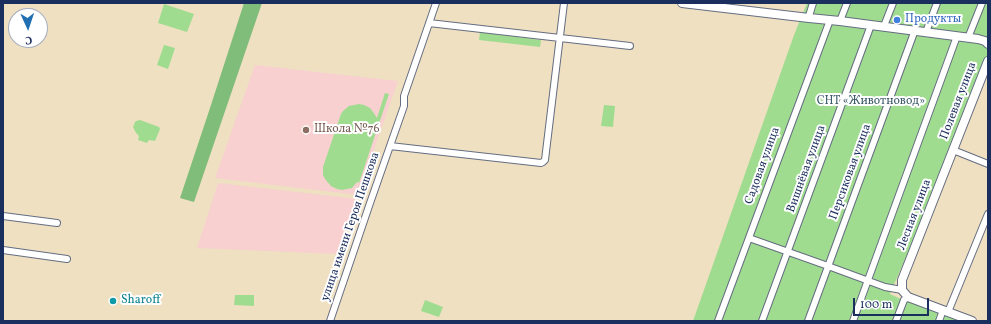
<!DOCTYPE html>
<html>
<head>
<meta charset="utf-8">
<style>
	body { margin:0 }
	#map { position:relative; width:991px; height:324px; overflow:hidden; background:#efe0c2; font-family:Vollkorn,serif }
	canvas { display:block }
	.frame { position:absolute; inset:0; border:4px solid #1b2f5e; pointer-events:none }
	.north { position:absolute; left:8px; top:8px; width:40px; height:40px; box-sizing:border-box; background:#fff; border:1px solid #a4acbf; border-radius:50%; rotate:177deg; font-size:11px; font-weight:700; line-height:16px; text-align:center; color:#1b2f5e }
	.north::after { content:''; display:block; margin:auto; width:14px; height:18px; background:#1f6fb2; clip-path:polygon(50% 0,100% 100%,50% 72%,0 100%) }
	.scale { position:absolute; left:853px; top:298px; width:76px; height:18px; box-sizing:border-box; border:2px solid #1b2f5e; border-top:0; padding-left:5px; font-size:12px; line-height:14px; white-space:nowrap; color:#1b2f5e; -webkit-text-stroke:3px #fff; paint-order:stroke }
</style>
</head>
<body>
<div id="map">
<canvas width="991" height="324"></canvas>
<div class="frame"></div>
<div class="north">С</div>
<div class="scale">100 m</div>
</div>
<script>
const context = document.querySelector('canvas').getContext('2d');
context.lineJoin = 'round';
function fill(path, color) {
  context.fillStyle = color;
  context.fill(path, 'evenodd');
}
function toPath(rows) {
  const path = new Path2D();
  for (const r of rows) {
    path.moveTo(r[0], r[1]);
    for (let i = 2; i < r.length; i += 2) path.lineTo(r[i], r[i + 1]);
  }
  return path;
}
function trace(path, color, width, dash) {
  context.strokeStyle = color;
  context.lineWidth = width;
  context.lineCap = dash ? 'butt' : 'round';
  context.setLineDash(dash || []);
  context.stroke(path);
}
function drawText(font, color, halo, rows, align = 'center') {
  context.font = font + ' Vollkorn,serif';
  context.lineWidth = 4;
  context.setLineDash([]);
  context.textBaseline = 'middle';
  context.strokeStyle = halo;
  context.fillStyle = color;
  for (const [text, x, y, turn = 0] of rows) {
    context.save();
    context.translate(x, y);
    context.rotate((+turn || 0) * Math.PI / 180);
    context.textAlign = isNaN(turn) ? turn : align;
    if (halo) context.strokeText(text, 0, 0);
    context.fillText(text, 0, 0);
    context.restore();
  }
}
fill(toPath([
	[255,65,398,81,358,195,215,178],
	[218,183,358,199,337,254,197,248]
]), '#f7d0cf');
fill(toPath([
	[807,3,988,3,988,66,890,294,905,301,943,310,972,321,693,321,794,35],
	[164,4,194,14,187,32,158,23],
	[480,32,541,40,540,47,479,40],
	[164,45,175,48,168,69,157,65],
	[385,93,389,94,359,183,357,182,352,188,342,190,337,189,331,186,325,179,323,175,323,167,341,114,343,111,349,106,359,104,364,105,370,108,373,112,377,118],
	[604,105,615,106,613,127,601,126],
	[140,120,159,127,160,129,155,141,149,140,147,143,138,140,139,136,136,133,133,127,135,122,136,121],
	[235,295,254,295,254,306,234,305],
	[425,300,443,307,439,317,421,311]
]), '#a0dc90');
fill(toPath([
	[244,3,262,3,194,202,180,198,210,108]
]), '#80bc7a');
const minor = toPath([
	[809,16,813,3],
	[840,21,847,3],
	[429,23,630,46],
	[884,26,893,3],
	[926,32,937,3],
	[968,38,982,3],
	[390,146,541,163,543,162,545,160,564,3],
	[953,150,988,164],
	[3,216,57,223],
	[749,238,828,266,885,287,902,290],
	[3,250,67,259],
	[948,312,988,214],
	[330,321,369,206,404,106,404,96,436,3],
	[718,321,830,20],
	[762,321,871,25],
	[808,321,915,30],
	[853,321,957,36],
	[896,321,904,300,908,297],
	[939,321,943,310]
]);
const tertiary = toPath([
	[682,3,809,18,840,21,978,39,985,41,988,44],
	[972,321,908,297,902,290,902,280,988,61]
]);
trace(minor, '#656d81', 8);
trace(tertiary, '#656d81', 10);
trace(minor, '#fff', 6);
trace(tertiary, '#fff', 8);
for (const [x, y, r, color] of [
	[897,20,4,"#3f7fe0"],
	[306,130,4,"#8d6e63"],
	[113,301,4,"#0f9aa8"]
]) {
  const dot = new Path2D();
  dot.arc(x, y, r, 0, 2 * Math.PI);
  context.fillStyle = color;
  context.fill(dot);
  trace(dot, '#fff', 1.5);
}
drawText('12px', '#366cbe', '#fff', [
	["Продукты",905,20]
], 'left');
drawText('12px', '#1b2f5e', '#fff', [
	["Полевая улица",959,101,-69],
	["Садовая улица",763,166,-70],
	["Вишнёвая улица",807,169,-70],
	["Персиковая улица",851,172,-70],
	["Лесная улица",915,215,-69],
	["улица имени Героя Пешкова",351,227,-71]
]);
drawText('12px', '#3c5a6a', '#fff', [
	["СНТ «Животновод»",871,102]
]);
drawText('12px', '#785e54', '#fff', [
	["Школа №76",314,130]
], 'left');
drawText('12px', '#0d838f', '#fff', [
	["Sharoff",121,301]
], 'left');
</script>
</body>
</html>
